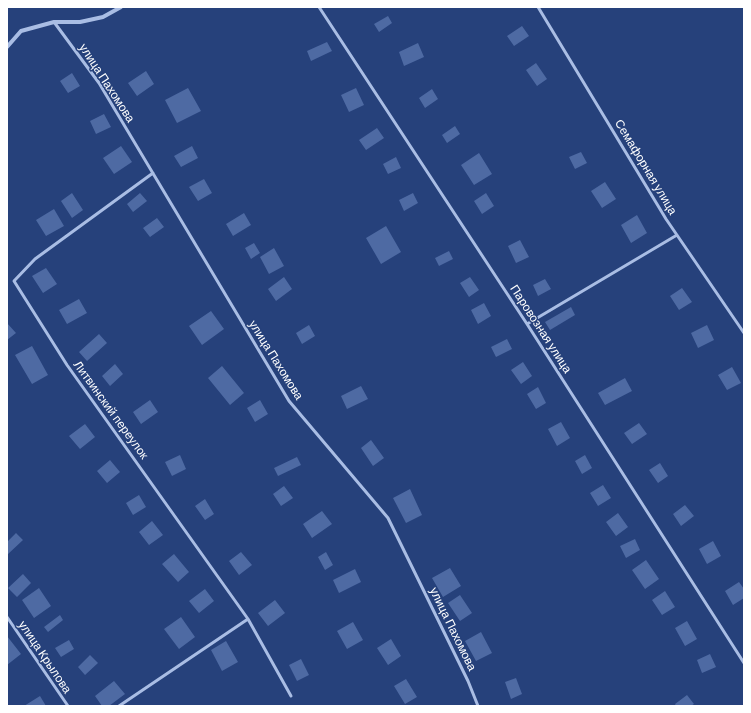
<!DOCTYPE html>
<html>
<head>
<meta charset="utf-8">
<style>
	body { margin:0 }
	#map { position:relative; width:751px; height:713px; overflow:hidden; background:#26417b; font-family:Barlow,sans-serif }
	canvas { display:block }
	.frame { position:absolute; inset:0; border:8px solid #fff; pointer-events:none }
</style>
</head>
<body>
<div id="map">
<canvas width="751" height="713"></canvas>
<div class="frame"></div>
</div>
<script>
const context = document.querySelector('canvas').getContext('2d');
context.lineJoin = 'round';
function fill(path, color) {
  context.fillStyle = color;
  context.fill(path, 'evenodd');
}
function toPath(rows) {
  const path = new Path2D();
  for (const r of rows) {
    path.moveTo(r[0], r[1]);
    for (let i = 2; i < r.length; i += 2) path.lineTo(r[i], r[i + 1]);
  }
  return path;
}
function trace(path, color, width, dash) {
  context.strokeStyle = color;
  context.lineWidth = width;
  context.lineCap = dash ? 'butt' : 'round';
  context.setLineDash(dash || []);
  context.stroke(path);
}
function drawText(font, color, halo, rows, align = 'center') {
  context.font = font + ' Barlow,sans-serif';
  context.lineWidth = 3;
  context.setLineDash([]);
  context.textBaseline = 'middle';
  context.strokeStyle = halo;
  context.fillStyle = color;
  for (const [text, x, y, turn = 0] of rows) {
    context.save();
    context.translate(x, y);
    context.rotate((+turn || 0) * Math.PI / 180);
    context.textAlign = isNaN(turn) ? turn : align;
    if (halo) context.strokeText(text, 0, 0);
    context.fillText(text, 0, 0);
    context.restore();
  }
}
fill(toPath([
	[388,16,392,23,379,32,374,24],
	[522,26,529,36,514,46,507,36],
	[327,42,332,51,311,61,307,51],
	[418,43,424,57,404,66,399,52],
	[536,63,547,79,537,86,526,70],
	[146,71,154,84,137,96,128,83],
	[72,73,80,86,68,93,60,81],
	[188,88,201,111,177,123,165,100],
	[356,88,364,105,349,112,341,95],
	[432,89,438,99,425,108,419,98],
	[104,114,111,127,96,134,90,121],
	[455,126,460,134,447,143,442,135],
	[377,128,384,138,366,150,359,140],
	[121,146,132,162,114,174,103,158],
	[192,146,198,158,181,167,174,156],
	[581,152,587,163,575,169,569,157],
	[479,153,492,174,474,185,461,165],
	[396,157,401,168,388,174,383,164],
	[204,179,212,193,198,201,189,187],
	[605,182,616,199,602,208,591,191],
	[72,193,83,210,72,218,61,201],
	[140,193,147,201,133,212,127,204],
	[413,193,418,203,404,211,399,200],
	[486,193,494,206,482,214,474,201],
	[54,209,64,226,46,236,36,220],
	[244,213,251,225,233,236,226,224],
	[637,215,647,233,631,243,621,225],
	[157,218,164,227,150,237,143,228],
	[386,226,401,252,381,264,366,238],
	[520,240,529,257,516,263,508,246],
	[254,243,260,253,251,259,245,248],
	[274,248,284,266,269,274,260,257],
	[449,251,453,259,439,266,435,258],
	[46,268,57,284,43,293,32,276],
	[284,277,292,289,276,301,268,289],
	[470,277,479,290,469,297,460,283],
	[545,279,551,289,538,296,533,285],
	[682,288,692,302,679,310,670,296],
	[79,299,87,313,67,324,59,310],
	[484,303,491,316,478,324,471,310],
	[571,307,575,315,550,330,545,322],
	[211,311,224,329,202,345,189,326],
	[7,323,16,333,7,340],
	[309,325,315,336,302,344,296,333],
	[707,325,714,340,698,348,691,333],
	[99,334,107,343,87,361,79,352],
	[507,339,512,349,496,357,491,347],
	[32,346,48,375,32,384,15,355],
	[523,362,532,376,521,384,511,370],
	[115,364,123,374,110,386,102,376],
	[222,366,244,393,230,405,208,378],
	[732,367,741,383,727,390,718,375],
	[625,378,632,391,605,405,598,393],
	[361,386,368,399,347,409,341,396],
	[538,387,546,403,536,409,527,394],
	[150,400,158,412,141,424,133,412],
	[260,400,268,414,255,422,247,408],
	[561,422,570,438,557,446,548,429],
	[639,423,647,434,632,444,624,433],
	[85,424,95,437,80,449,69,436],
	[371,440,384,458,373,466,361,448],
	[180,455,186,469,172,476,165,462],
	[585,455,592,468,582,474,575,461],
	[297,457,301,465,278,476,274,468],
	[110,460,120,472,107,483,97,471],
	[660,463,668,476,658,483,649,470],
	[603,485,611,498,598,506,590,493],
	[284,486,293,498,281,506,273,494],
	[410,489,422,515,406,523,393,498],
	[139,495,146,507,133,515,126,503],
	[205,499,214,514,205,520,195,506],
	[685,505,694,516,681,526,673,514],
	[322,511,332,524,312,538,303,524],
	[618,513,628,527,616,536,606,522],
	[152,521,163,535,149,545,139,532],
	[16,533,23,540,7,555,7,542],
	[635,539,640,550,626,558,620,546],
	[713,541,721,556,707,564,699,549],
	[241,552,252,565,239,575,229,561],
	[326,552,333,565,325,570,318,557],
	[174,554,189,572,178,582,162,564],
	[646,560,659,579,645,589,632,570],
	[450,568,461,586,443,597,432,578],
	[355,569,361,582,339,593,333,580],
	[23,574,31,583,17,597,8,588],
	[739,582,744,589,744,598,733,605,725,591],
	[39,588,51,606,34,618,22,600],
	[205,589,214,601,199,613,189,601],
	[665,591,675,607,662,615,652,600],
	[460,595,472,613,460,621,448,603],
	[275,600,285,613,268,626,258,613],
	[60,615,63,620,48,632,44,627],
	[181,617,195,637,179,649,164,629],
	[687,621,697,639,685,646,675,628],
	[353,622,363,640,347,649,337,631],
	[481,632,492,653,476,661,465,641],
	[7,636,21,654,7,665],
	[391,639,401,656,388,665,377,648],
	[69,640,74,649,61,657,55,648],
	[226,641,238,662,222,671,211,650],
	[710,654,716,667,702,673,697,660],
	[90,655,98,663,85,675,78,667],
	[301,659,309,675,297,681,289,665],
	[516,678,522,694,511,699,505,682],
	[406,679,417,697,405,704,394,686],
	[114,681,125,694,109,706,102,706,95,696],
	[687,695,694,704,691,706,676,706,675,704],
	[40,696,46,706,24,706]
]), '#4e6aa3');
trace(toPath([
	[319,7,527,324,744,663],
	[538,7,666,219,744,333],
	[54,22,99,83,289,401,388,518,468,681,478,706],
	[153,173,35,259,14,281,67,365,248,619,291,696],
	[527,324,677,235],
	[7,617,68,706],
	[119,706,248,619]
]), '#a9bde4', 3);
trace(toPath([
	[7,47,21,31,54,22,80,22,103,17,121,7]
]), '#a9bde4', 4);
drawText('12px', '#fff', '#26417b', [
	["улица Пахомова",107,83,57],
	["Семафорная улица",646,167,59],
	["Паровозная улица",541,329,57],
	["улица Пахомова",276,360,58],
	["Литвинский переулок",111,410,54],
	["улица Пахомова",453,629,64],
	["улица Крылова",45,657,56]
]);
</script>
</body>
</html>
